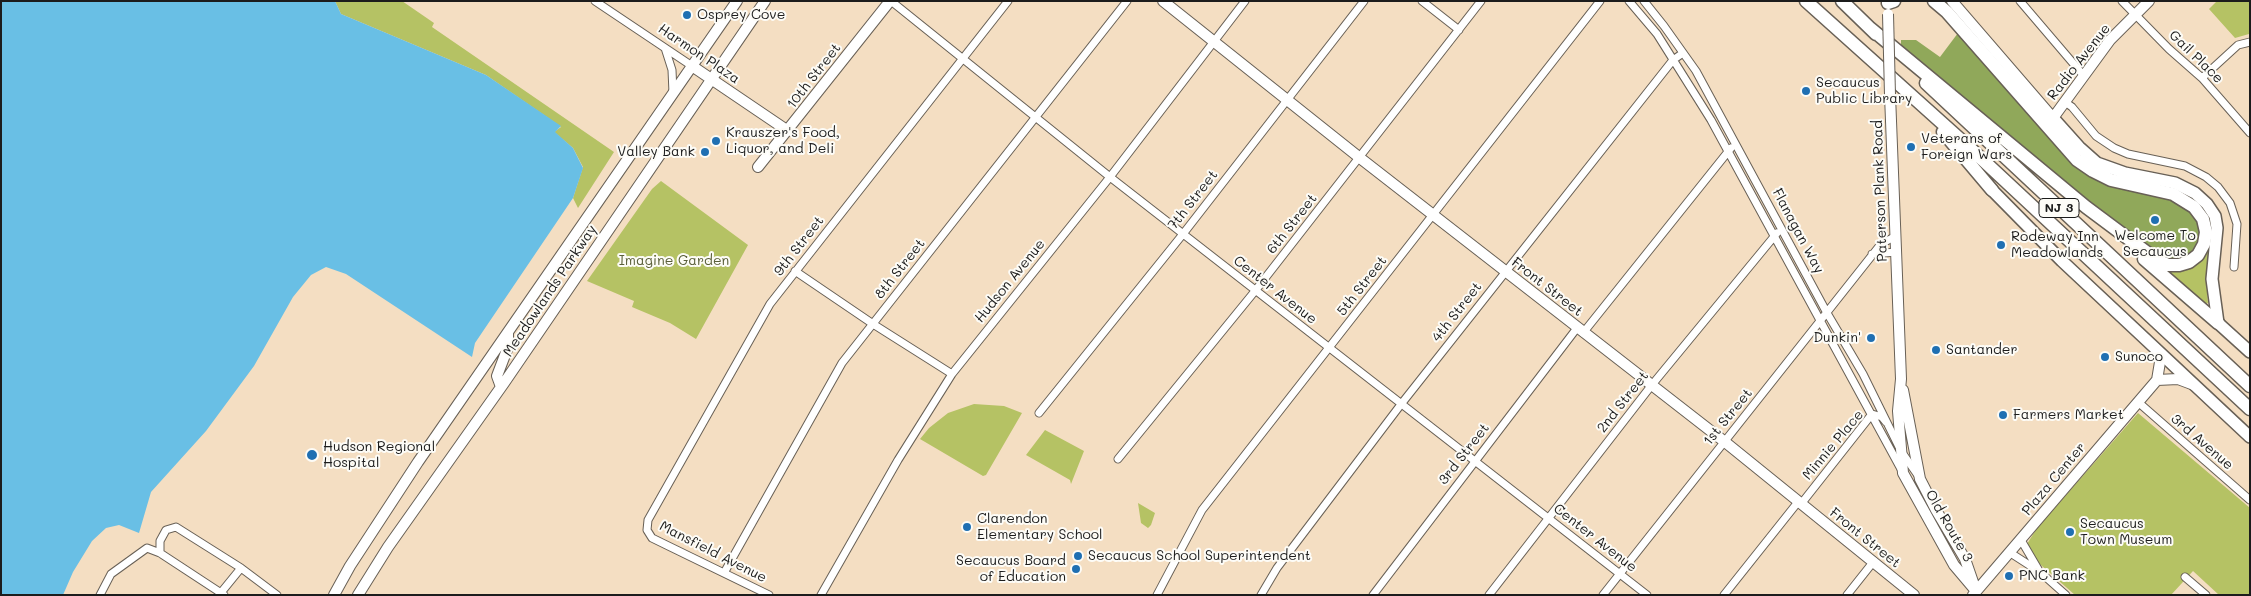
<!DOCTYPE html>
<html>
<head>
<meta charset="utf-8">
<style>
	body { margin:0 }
	#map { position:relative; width:2251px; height:596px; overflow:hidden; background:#f4dec2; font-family:Mali,sans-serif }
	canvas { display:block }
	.frame { position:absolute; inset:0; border:2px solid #1c1c1c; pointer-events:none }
</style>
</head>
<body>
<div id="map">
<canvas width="2251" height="596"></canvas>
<div class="frame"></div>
</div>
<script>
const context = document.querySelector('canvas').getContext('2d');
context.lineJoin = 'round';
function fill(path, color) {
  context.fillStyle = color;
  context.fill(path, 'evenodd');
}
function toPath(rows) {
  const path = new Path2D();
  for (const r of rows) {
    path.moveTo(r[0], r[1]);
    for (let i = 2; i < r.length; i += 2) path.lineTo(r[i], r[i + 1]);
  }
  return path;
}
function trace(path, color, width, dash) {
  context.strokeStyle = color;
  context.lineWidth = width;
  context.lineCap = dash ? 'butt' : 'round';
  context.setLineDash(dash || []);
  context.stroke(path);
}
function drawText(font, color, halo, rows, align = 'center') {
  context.font = font + ' Mali,sans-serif';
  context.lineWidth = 4;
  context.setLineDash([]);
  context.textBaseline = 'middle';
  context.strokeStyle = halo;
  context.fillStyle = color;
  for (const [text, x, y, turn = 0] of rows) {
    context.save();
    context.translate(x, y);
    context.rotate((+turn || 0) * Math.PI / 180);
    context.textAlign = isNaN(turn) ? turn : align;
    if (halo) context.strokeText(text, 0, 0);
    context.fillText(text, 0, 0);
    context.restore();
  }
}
fill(toPath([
	[335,1,402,1,434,23,432,27,614,152,578,208,573,198,583,167,573,148,554,132,561,127,486,75,341,14],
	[2217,1,2249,1,2249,34,2235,38,2209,9],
	[661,181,748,245,696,339,670,323,632,307,634,301,587,281,652,189],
	[2211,241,2206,280,2208,303,2206,304,2147,258],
	[974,404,1004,406,1022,413,986,475,983,476,920,439,929,428,948,413],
	[2138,413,2250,508,2250,595,2219,595,2193,571,2171,595,2075,595,2034,559,2027,544,2037,528],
	[1045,430,1084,451,1071,484,1070,480,1026,455],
	[1138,503,1155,513,1151,525,1148,528,1141,523]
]), '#b5c264');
fill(toPath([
	[1958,33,2028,114,2084,171,2173,200,2195,215,2200,227,2201,241,2194,252,2184,259,2172,262,2160,258,1972,109,1901,46,1901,40,1916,40,1940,57]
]), '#90a85a');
fill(toPath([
	[1,1,335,1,341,14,486,75,561,126,555,132,573,148,583,168,573,198,475,343,472,357,346,274,326,267,311,275,293,297,254,366,206,431,151,492,139,533,119,525,106,528,92,541,73,572,63,595,1,595]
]), '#69bfe5');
const street = toPath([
	[595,1,692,66],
	[891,1,1110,177,1647,595],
	[1422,1,1459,30],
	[1629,1,1657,34,1711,120,1901,469],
	[1644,1,1664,26,1696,71,1827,313,1863,374,1901,451,1917,474],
	[2020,1,2084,76],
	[2122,1,2169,49,2202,78,2250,133],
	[665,48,672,70,673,93],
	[2202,78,2238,45,2250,42],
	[2065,102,2072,107,2096,136,2114,148,2128,154,2185,166,2206,177,2218,187,2230,203,2237,224,2234,267],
	[1872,254,1897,252],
	[795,271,873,324,952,374],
	[1583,333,1731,148],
	[2138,402,2250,500],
	[1039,413,1183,234,1364,1],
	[1118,459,1255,291,1481,1],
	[1801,504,1872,414,1882,417,1886,422],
	[2021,540,2038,569],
	[2009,552,2040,572,2066,595],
	[160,553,160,541,166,530,176,527,241,568,277,595],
	[724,573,842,363,1127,1],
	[2185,577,2206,595],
	[100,595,111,574,147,548,160,553,224,595],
	[219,595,241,568],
	[769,595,652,538,647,530,648,520,770,304,1008,1],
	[821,595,898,460,952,374,1110,177,1245,1],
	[1157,595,1202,510,1600,1],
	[1261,595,1277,568,1402,403,1673,60,1683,53],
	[1373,595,1577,328],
	[1489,595,1651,386,1777,233],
	[1603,595,1881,244,1896,236],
	[1724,595,1798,502],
	[1847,595,1874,561]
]);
const secondary = toPath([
	[1163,1,1360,158,1725,442,1914,595],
	[1952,1,2053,118,2110,40,2149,1],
	[692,66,788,131],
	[1890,95,1901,379,1898,411,1903,473,1954,565,1976,591],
	[758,167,890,1],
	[2157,380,2178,379,2194,385],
	[501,387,497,376,508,347,508,333],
	[1903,390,1920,479,1936,510,1965,559,1974,585],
	[334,595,350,566,418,462,737,1],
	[358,595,388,547,504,383,765,1],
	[1973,595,2157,380,2160,362,2155,348]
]);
const primary = toPath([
	[2053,118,2079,147,2097,163,2125,173,2175,183,2195,193,2207,204,2215,216,2217,228,2212,279,2218,323,2250,352],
	[1992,190,2062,261,2250,437]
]);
const highway = toPath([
	[1806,1,1971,149,2250,409],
	[1842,1,1876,34],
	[1888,3,1894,1],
	[1870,28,2086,207,2157,260,2168,265,2179,265,2189,262,2198,255,2204,244,2206,232,2203,219,2194,207,2173,194,2111,180,2093,171,2077,160,1947,12,1934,1],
	[1926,83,2250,386],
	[1943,132,1992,190],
	[2144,259,2218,323]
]);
trace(street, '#686056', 9);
trace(secondary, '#686056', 12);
trace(primary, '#686056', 14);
trace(highway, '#686056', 15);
trace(street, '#fff', 7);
trace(secondary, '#fff', 10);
trace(primary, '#fff', 11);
trace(highway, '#fff', 12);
const secondaryBridge = toPath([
	[1888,14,1890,95]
]);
trace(secondaryBridge, '#686056', 12, []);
trace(secondaryBridge, '#fff', 10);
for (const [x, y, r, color] of [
	[687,15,5,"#1f6fb2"],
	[1806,91,5,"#1f6fb2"],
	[716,141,5,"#1f6fb2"],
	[1911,147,5,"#1f6fb2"],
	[705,152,5,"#1f6fb2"],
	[2155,220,5,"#1f6fb2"],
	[2001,245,5,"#1f6fb2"],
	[1871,338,5,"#1f6fb2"],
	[1936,350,5,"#1f6fb2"],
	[2105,357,5,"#1f6fb2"],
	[2003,415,5,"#1f6fb2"],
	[312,455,6,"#1f6fb2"],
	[967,527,5,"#1f6fb2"],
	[2070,532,5,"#1f6fb2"],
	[1078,556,5,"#1f6fb2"],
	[1076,569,5,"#1f6fb2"],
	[2009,576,5,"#1f6fb2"]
]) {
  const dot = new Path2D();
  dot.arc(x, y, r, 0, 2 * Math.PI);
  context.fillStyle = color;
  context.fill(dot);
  trace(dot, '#fdfcf7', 2);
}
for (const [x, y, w] of [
	[2059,208,40]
]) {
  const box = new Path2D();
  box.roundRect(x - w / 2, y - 9.5, w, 19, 4);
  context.fillStyle = '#fdfcf7';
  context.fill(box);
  trace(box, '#1c1c1c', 1);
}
drawText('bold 12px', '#1c1c1c', null, [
	["NJ 3",2059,208]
]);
drawText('14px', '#1c1c1c', '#fdfcf7', [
	["Osprey Cove",697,15],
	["Secaucus",1816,83],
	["Public Library",1816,99],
	["Krauszer's Food,",726,133],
	["Liquor, and Deli",726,149],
	["Veterans of",1921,139],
	["Foreign Wars",1921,155],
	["Valley Bank",695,152,"right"],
	["Welcome To",2155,236,"center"],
	["Secaucus",2155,252,"center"],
	["Rodeway Inn",2011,237],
	["Meadowlands",2011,253],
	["Dunkin'",1861,338,"right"],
	["Santander",1946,350],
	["Sunoco",2115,357],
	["Farmers Market",2013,415],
	["Hudson Regional",323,447],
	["Hospital",323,463],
	["Clarendon",977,519],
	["Elementary School",977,535],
	["Secaucus",2080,524],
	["Town Museum",2080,540],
	["Secaucus School Superintendent",1088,556],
	["Secaucus Board",1066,561,"right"],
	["of Education",1066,577,"right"],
	["PNC Bank",2019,576]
], 'left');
drawText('14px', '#1c1c1c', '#fdfcf7', [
	["Harmon Plaza",699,54,34],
	["Gail Place",2196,57,44],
	["Radio Avenue",2079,62,-52],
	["10th Street",814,76,-52],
	["Paterson Plank Road",1880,191,-92],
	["7th Street",1193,200,-52],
	["6th Street",1292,224,-52],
	["Flanagan Way",1798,231,62],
	["9th Street",799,246,-52],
	["8th Street",900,269,-52],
	["Hudson Avenue",1010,281,-51],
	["5th Street",1362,286,-52],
	["Front Street",1547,287,38],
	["Center Avenue",1275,290,38],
	["Meadowlands Parkway",550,291,-56],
	["4th Street",1457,312,-52],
	["2nd Street",1623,402,-52],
	["1st Street",1728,417,-51],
	["3rd Avenue",2202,442,41],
	["Minnie Place",1833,445,-50],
	["3rd Street",1464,454,-52],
	["Plaza Center",2054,479,-50],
	["Old Route 3",1949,526,60],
	["Center Avenue",1595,538,38],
	["Front Street",1865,538,39],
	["Mansfield Avenue",713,552,27]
]);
drawText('14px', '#595e39', '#fdfcf7', [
	["Imagine Garden",674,261]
]);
</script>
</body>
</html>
